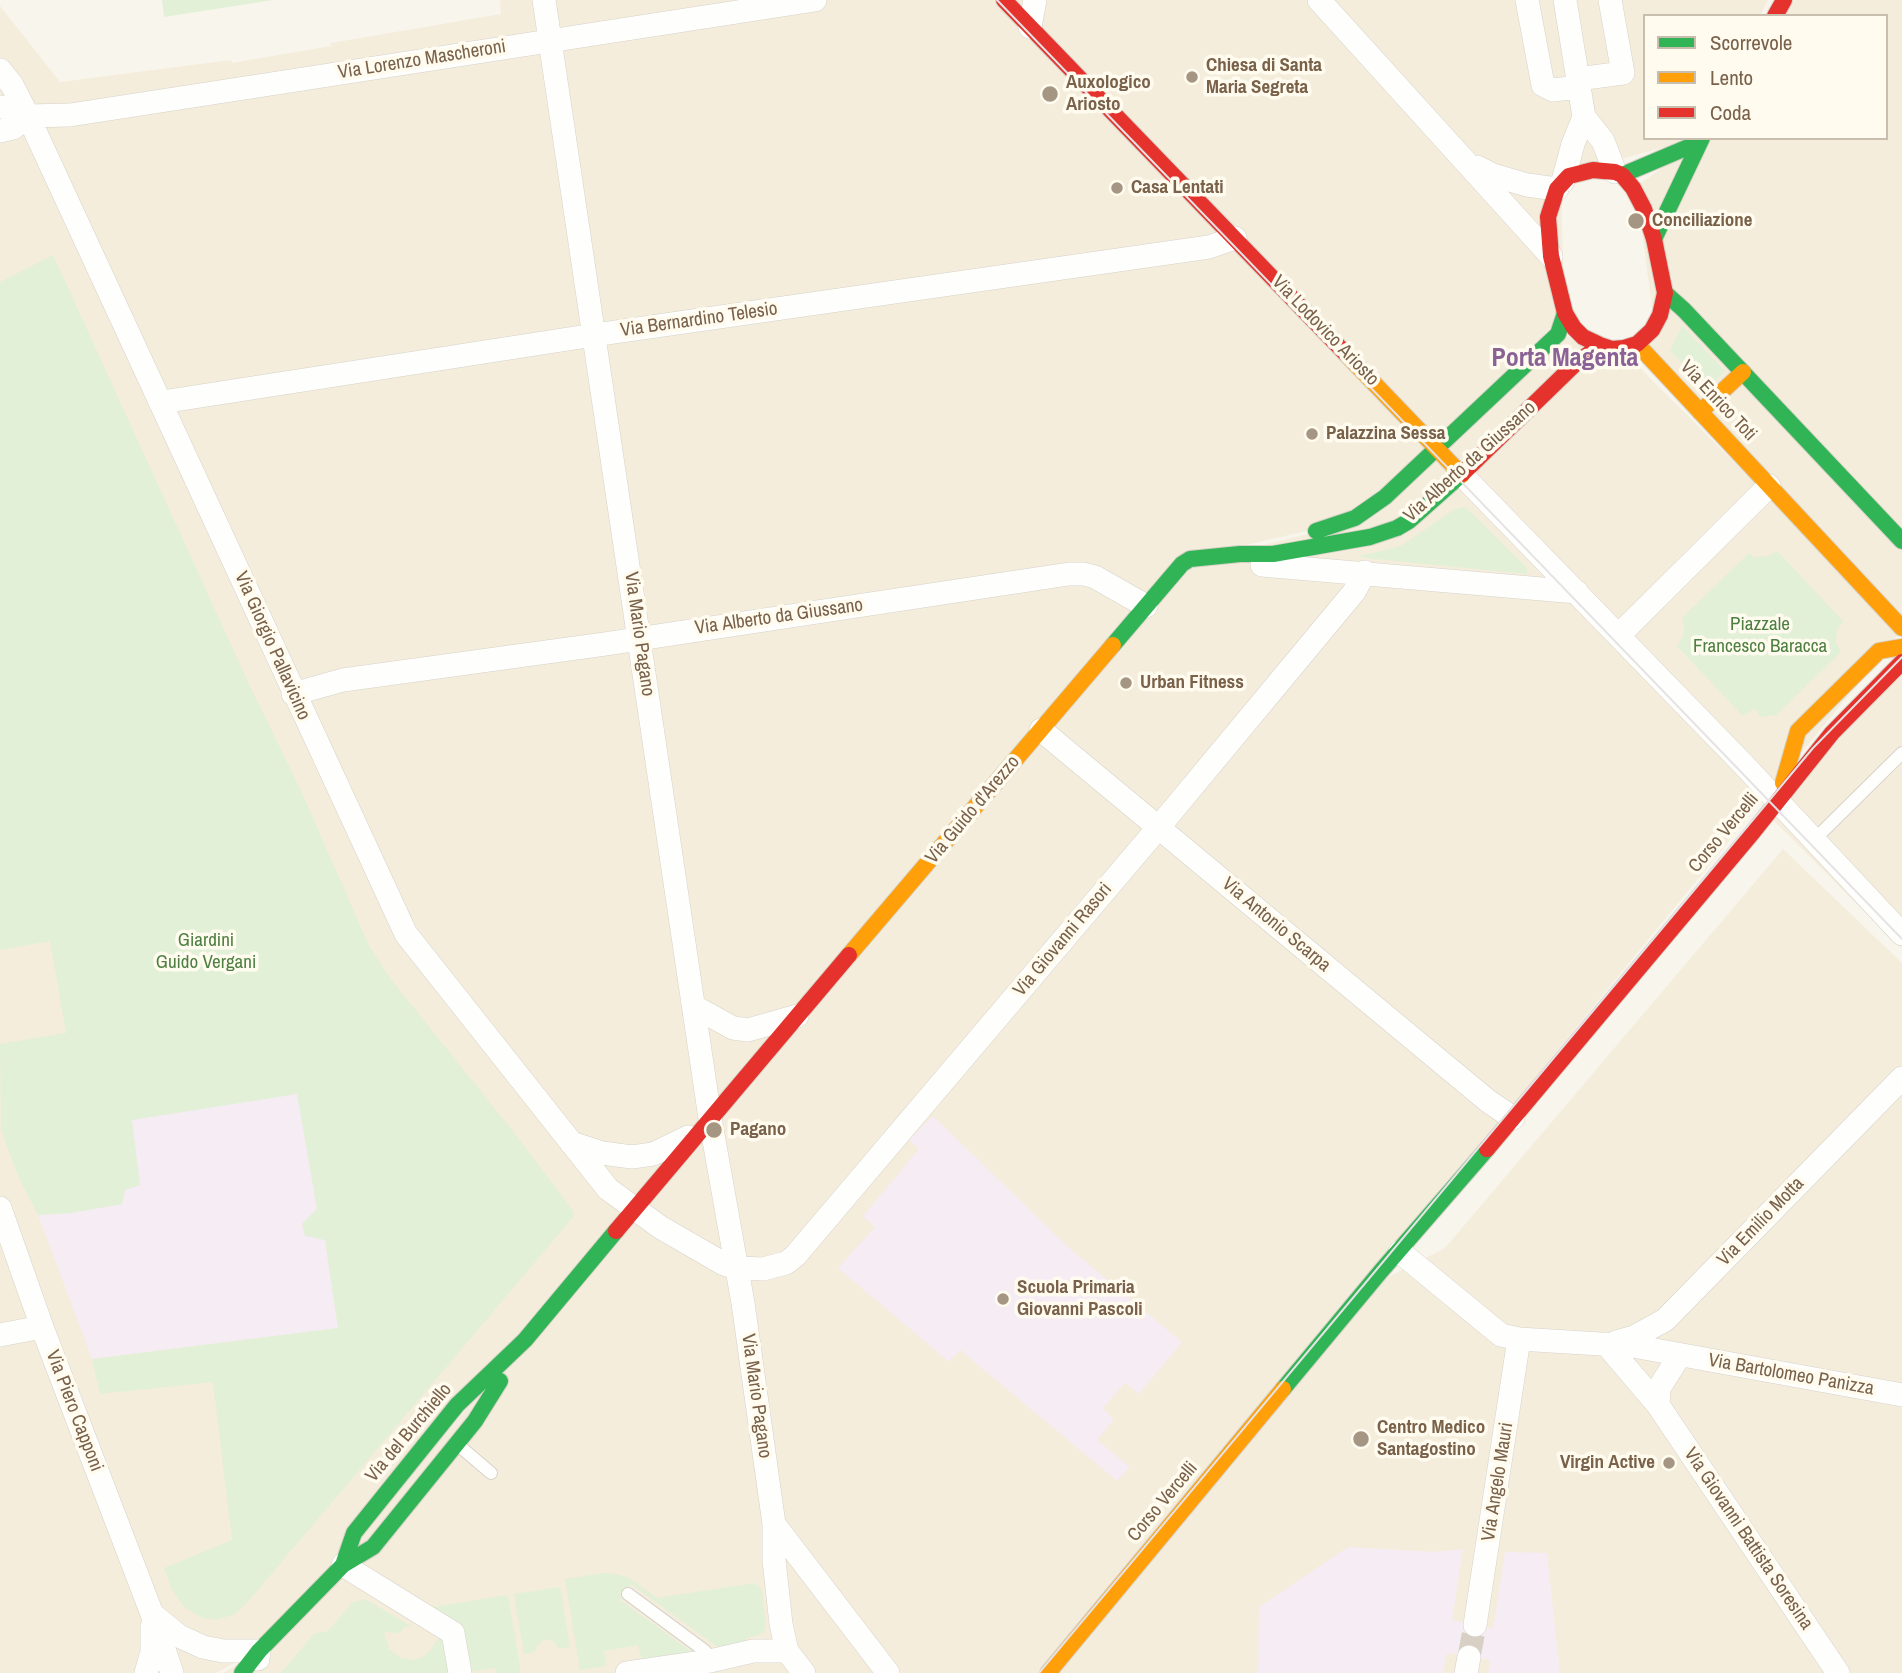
<!DOCTYPE html>
<html>
<head>
<meta charset="utf-8">
<style>
	body { margin:0 }
	#map { position:relative; width:1902px; height:1673px; overflow:hidden; background:#f8f5ec; font-family:"Archivo Narrow",sans-serif }
	canvas { display:block }
	.legend { position:absolute; left:1643px; top:14px; width:245px; height:126px; box-sizing:border-box; background:#fffbef; border:2px solid #c9bdad; margin:0; padding:9px 12px; list-style:none; font-size:21px; color:#79614a }
	.legend li { display:flex; align-items:center; gap:14px; height:35px }
	.legend b { width:35px; border:2px solid #c9bdad }
</style>
</head>
<body>
<div id="map">
<canvas width="1902" height="1673"></canvas>
<ul class="legend">
<li><b style="height:9px;background:#30b455"></b>Scorrevole</li>
<li><b style="height:9px;background:#ff9f0a"></b>Lento</li>
<li><b style="height:9px;background:#e5322d"></b>Coda</li>
</ul>
</div>
<script>
const context = document.querySelector('canvas').getContext('2d');
context.lineJoin = 'round';
function fill(path, color) {
  context.fillStyle = color;
  context.fill(path, 'evenodd');
}
function toPath(rows) {
  const path = new Path2D();
  for (const r of rows) {
    path.moveTo(r[0], r[1]);
    for (let i = 2; i < r.length; i += 2) path.lineTo(r[i], r[i + 1]);
  }
  return path;
}
function trace(path, color, width, dash) {
  context.strokeStyle = color;
  context.lineWidth = width;
  context.lineCap = dash ? 'butt' : 'round';
  context.setLineDash(dash || []);
  context.stroke(path);
}
function drawText(font, color, halo, rows, align = 'center') {
  context.font = font + ' "Archivo Narrow",sans-serif';
  context.lineWidth = 7;
  context.setLineDash([]);
  context.textBaseline = 'middle';
  context.strokeStyle = halo;
  context.fillStyle = color;
  for (const [text, x, y, turn = 0] of rows) {
    context.save();
    context.translate(x, y);
    context.rotate((+turn || 0) * Math.PI / 180);
    context.textAlign = isNaN(turn) ? turn : align;
    if (halo) context.strokeText(text, 0, 0);
    context.fillText(text, 0, 0);
    context.restore();
  }
}
fill(toPath([
	[500,0,1002,0,1436,448,1337,524,1189,558,633,1207,408,932,33,126,0,129,0,6,60,82,231,60,232,63,331,46,331,43,501,14],
	[1007,0,1562,0,1582,116,1561,179,1564,313,1438,447],
	[1569,0,1768,0,1760,16,1645,16,1645,138,1699,138,1580,170],
	[1788,0,1902,0,1902,626,1641,345,1655,331,1636,186,1706,138,1886,138,1886,16,1778,16],
	[29,126,403,934,631,1210,259,1649,216,1673,0,1673,0,132],
	[1559,335,1623,351,1902,630,1047,1673,890,1673,776,1523,740,1267,636,1209,1182,565,1337,527],
	[1902,666,1902,949,1770,817],
	[1783,849,1902,963,1902,1673,1050,1673,1375,1284,1445,1248],
	[634,1212,735,1269,773,1525,886,1673,223,1673,261,1651]
]), '#f4eddc');
fill(toPath([
	[298,1093,317,1209,325,1239,338,1328,92,1359,38,1215,71,1213,122,1204,125,1190,140,1184,131,1120],
	[933,1116,1068,1247,1182,1342,1139,1394,1125,1383,1103,1408,1114,1420,1097,1440,1130,1467,1117,1481,960,1350,949,1362,838,1268,875,1227,863,1216,919,1149,909,1140],
	[1348,1547,1435,1552,1463,1549,1452,1620,1493,1628,1505,1552,1547,1553,1560,1673,1488,1673,1490,1660,1447,1653,1443,1673,1258,1673,1259,1607]
]), '#f6ecf4');
fill(toPath([
	[162,0,273,0,164,17],
	[53,255,248,682,303,795,368,944,389,977,514,1133,574,1212,573,1217,245,1605,235,1614,216,1620,203,1618,184,1607,172,1590,164,1568,232,1540,213,1382,100,1394,92,1359,338,1328,325,1240,305,1236,302,1224,317,1209,297,1094,132,1120,140,1185,125,1190,122,1204,71,1213,38,1215,18,1176,1,1129,0,1044,66,1033,50,941,0,950,0,282],
	[1682,326,1725,371,1707,389,1670,350],
	[1463,507,1468,509,1527,568,1527,574,1365,558,1360,556,1401,546,1455,509],
	[1777,551,1843,621,1837,629,1836,643,1841,652,1776,715,1761,717,1755,708,1743,716,1677,646,1683,637,1684,624,1682,618,1749,553,1754,557,1768,556],
	[603,1573,616,1574,629,1578,657,1598,754,1583,762,1590,766,1629,759,1635,746,1638,747,1644,719,1648,631,1584,620,1600,692,1652,642,1660,638,1645,604,1651,606,1666,580,1670,565,1579],
	[560,1587,570,1647,558,1649,555,1642,545,1639,537,1645,535,1652,524,1654,514,1594],
	[508,1595,521,1673,496,1673,495,1668,469,1672,427,1608],
	[365,1599,411,1626,403,1628,401,1633,384,1632,389,1649,400,1658,413,1660,423,1657,430,1651,443,1631,454,1673,281,1673,314,1634,328,1631,353,1602]
]), '#e2f0d7');
trace(toPath([
	[1469,1657,1475,1625]
]), '#d8d0c4', 23, [23, 11]);
const lane = toPath([
	[1813,841,1902,753],
	[457,1444,491,1473],
	[628,1594,705,1651,710,1661]
]);
const street = toPath([
	[544,0,710,1118,743,1303,774,1524,774,1560,781,1624,787,1651,804,1673],
	[1319,0,1551,256],
	[1527,0,1543,85,1553,90,1580,87],
	[1565,0,1584,117,1603,141,1615,172],
	[1030,27,1035,0],
	[0,70,12,85,28,116,406,934,608,1189,660,1227,724,1264,737,1268,763,1269,786,1263,795,1256,1158,828,1354,592,1365,572],
	[1578,79,1623,73,1610,0],
	[0,107,10,108,28,116,70,115,815,0],
	[0,131,13,128,28,116],
	[1477,167,1493,175,1527,185,1557,189],
	[1563,181,1573,144,1584,117],
	[162,402,594,335,1209,247,1235,238],
	[1462,475,1744,765,1902,934],
	[1262,565,1577,592],
	[1619,635,1769,486],
	[293,694,343,680,605,644,1069,574,1084,574,1095,577,1146,606],
	[1041,730,1488,1101,1513,1118],
	[695,1007,733,1028,748,1030,797,1016],
	[571,1143,602,1153,632,1157,653,1154,688,1137],
	[0,1208,42,1327,152,1614,172,1673],
	[1400,1252,1501,1335,1519,1339,1633,1346,1902,1395],
	[0,1335,42,1327],
	[1616,1342,1634,1337,1665,1320,1902,1078],
	[1606,1344,1658,1405,1838,1673],
	[1658,1405,1659,1388,1680,1355],
	[774,1524,888,1673],
	[343,1565,453,1633,460,1673],
	[152,1614,179,1636,203,1647,223,1651,259,1651,258,1659],
	[1475,1625,1519,1339],
	[146,1673,152,1652,152,1627],
	[627,1673,710,1661,753,1651,787,1651],
	[1466,1673,1469,1657]
]);
const fast = toPath([
	[1622,175,1700,142],
	[1654,239,1702,138],
	[1665,293,1684,310,1902,541],
	[1316,531,1355,518,1385,497,1558,334,1565,313],
	[1113,645,1182,564,1190,559,1240,554,1273,554,1370,537,1397,528,1409,521,1462,474],
	[1283,1389,1381,1271,1487,1149],
	[343,1565,354,1533,457,1405,525,1340,616,1231],
	[242,1673,259,1651,343,1565,373,1547,475,1421,500,1381]
]);
const slow = toPath([
	[1637,344,1902,628],
	[1346,354,1462,475],
	[1700,412,1743,372],
	[1783,783,1798,731,1879,651,1902,647],
	[849,955,1113,645],
	[1048,1673,1283,1389]
]);
const jam = toPath([
	[1004,0,1346,354],
	[1775,16,1784,0],
	[1593,170,1615,172,1622,175,1633,188,1644,209,1654,239,1665,293,1660,315,1652,330,1637,344,1624,348,1612,349,1600,345,1583,337,1574,328,1565,313,1551,256,1548,217,1557,189,1569,176,1593,170],
	[1462,474,1573,366,1600,345],
	[1487,1149,1753,832,1832,733,1902,662],
	[616,1231,849,955]
]);
trace(lane, '#d7d2ca', 14);
trace(street, '#d7d2ca', 24);
trace(fast, '#d6d1c7', 18);
trace(slow, '#d6d1c7', 18);
trace(jam, '#d6d1c7', 18);
trace(lane, '#fefefc', 12);
trace(street, '#fefefc', 23);
trace(fast, '#30b455', 16);
trace(slow, '#ff9f0a', 16);
trace(jam, '#e5322d', 16);
trace(toPath([
	[997,0,1902,939],
	[1039,1673,1813,748,1902,657]
]), '#e6e3e5', 2);
for (const [x, y, r, color] of [
	[1192,77,7,"#a59583"],
	[1050,94,9,"#a59583"],
	[1117,188,7,"#a59583"],
	[1636,221,9,"#a59583"],
	[1312,434,7,"#a59583"],
	[1126,683,7,"#a59583"],
	[714,1130,9,"#a59583"],
	[1003,1299,7,"#a59583"],
	[1361,1439,9,"#a59583"],
	[1669,1463,7,"#a59583"]
]) {
  const dot = new Path2D();
  dot.arc(x, y, r, 0, 2 * Math.PI);
  context.fillStyle = color;
  context.fill(dot);
  trace(dot, '#fffbef', 2.5);
}
drawText('19px', '#79614a', '#fffbef', [
	["Via Lorenzo Mascheroni",422,60,-9],
	["Via Bernardino Telesio",699,320,-8],
	["Via Lodovico Ariosto",1325,331,46],
	["Via Enrico Toti",1718,401,47],
	["Via Alberto da Giussano",1470,462,-42],
	["Via Alberto da Giussano",779,617,-8],
	["Via Mario Pagano",639,634,82],
	["Via Giorgio Pallavicino",272,646,66],
	["Via Guido d'Arezzo",973,810,-50],
	["Corso Vercelli",1724,833,-50],
	["Via Antonio Scarpa",1276,925,40],
	["Via Giovanni Rasori",1063,940,-50],
	["Via Emilio Motta",1761,1222,-46],
	["Via Bartolomeo Panizza",1791,1375,10],
	["Via Mario Pagano",756,1396,82],
	["Via Piero Capponi",74,1411,69],
	["Via del Burchiello",409,1433,-50],
	["Via Angelo Mauri",1498,1482,-81],
	["Corso Vercelli",1163,1502,-50],
	["Via Giovanni Battista Soresina",1748,1539,56]
]);
drawText('bold 19px', '#79614a', '#fffbef', [
	["Chiesa di Santa",1206,66],
	["Maria Segreta",1206,88],
	["Auxologico",1066,83],
	["Ariosto",1066,105],
	["Casa Lentati",1131,188],
	["Conciliazione",1652,221],
	["Palazzina Sessa",1326,434],
	["Urban Fitness",1140,683],
	["Pagano",730,1130],
	["Scuola Primaria",1017,1288],
	["Giovanni Pascoli",1017,1310],
	["Centro Medico",1377,1428],
	["Santagostino",1377,1450],
	["Virgin Active",1655,1463,"right"]
], 'left');
drawText('19px', '#4c7f41', '#fffbef', [
	["Piazzale",1760,625],
	["Francesco Baracca",1760,647],
	["Giardini",206,941],
	["Guido Vergani",206,963]
]);
drawText('bold 26px', '#8b6295', '#fffbef', [
	["Porta Magenta",1565,359]
]);
</script>
</body>
</html>
